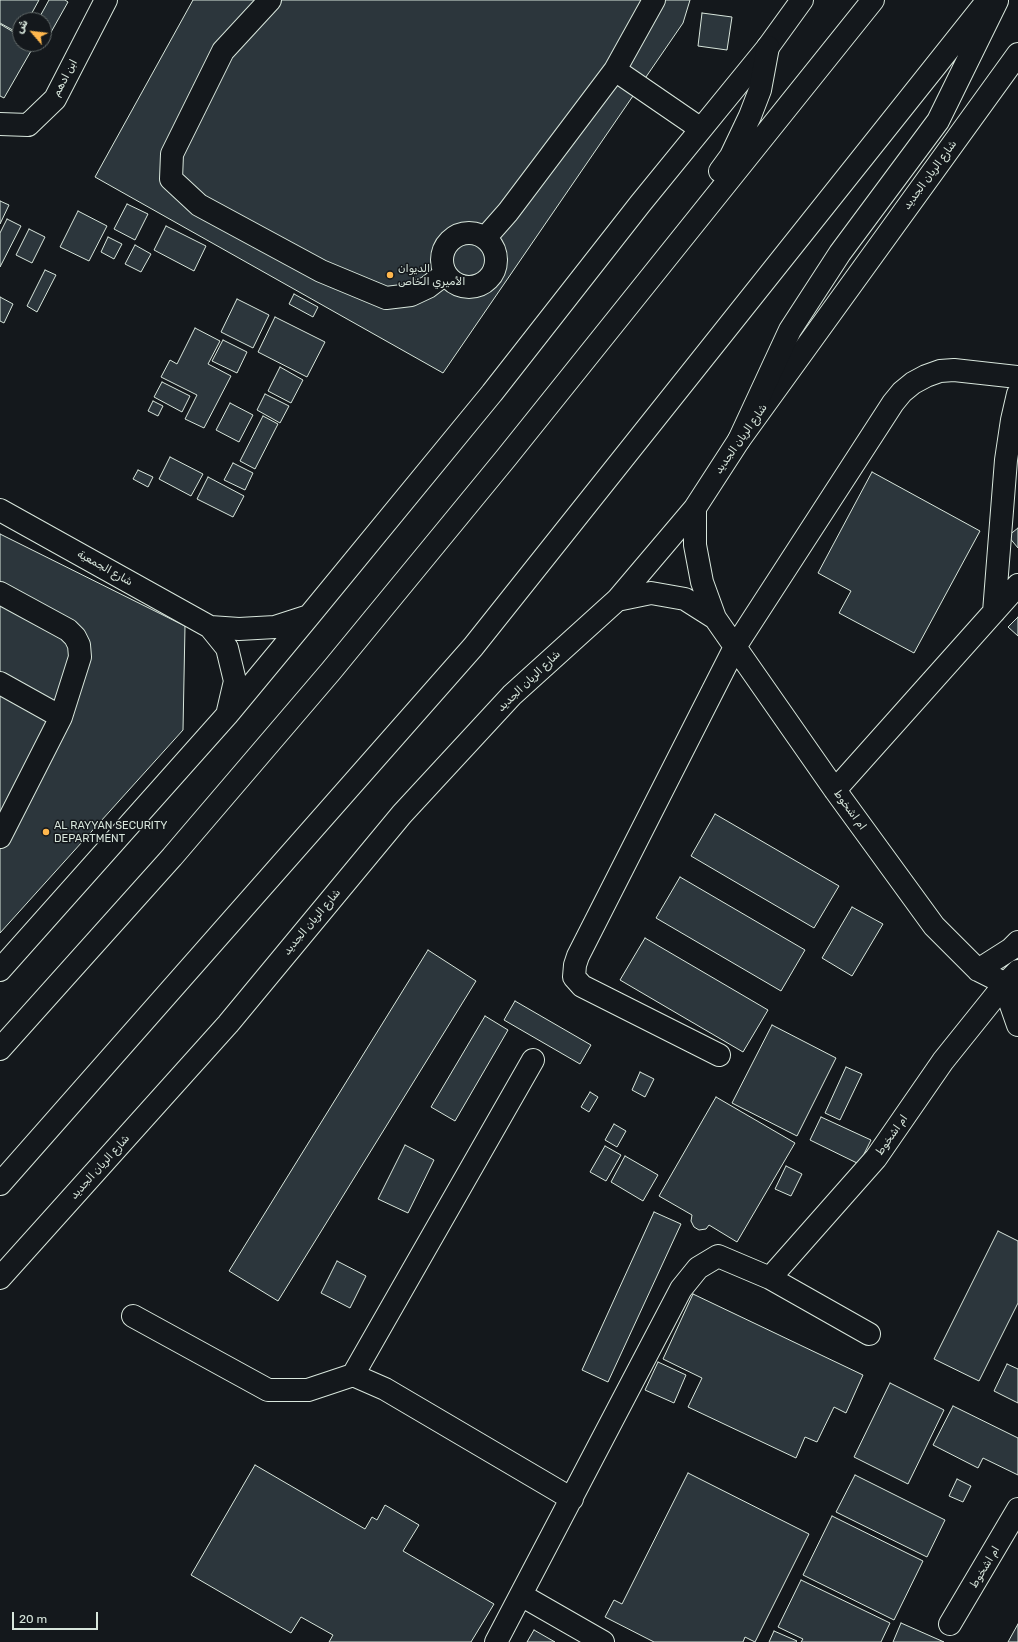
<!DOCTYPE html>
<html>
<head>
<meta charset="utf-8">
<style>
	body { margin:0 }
	#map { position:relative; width:1018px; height:1642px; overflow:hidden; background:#14181c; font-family:Rubik,"Noto Sans Arabic",sans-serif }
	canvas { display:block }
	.north { position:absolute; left:12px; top:12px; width:40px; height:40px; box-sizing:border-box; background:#14181c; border:1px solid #626a69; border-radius:50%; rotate:298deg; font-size:11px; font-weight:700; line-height:16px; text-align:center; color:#d8e6dc }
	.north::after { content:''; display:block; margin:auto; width:14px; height:18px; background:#ffb74d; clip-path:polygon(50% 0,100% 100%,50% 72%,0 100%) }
	.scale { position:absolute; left:12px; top:1612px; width:86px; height:18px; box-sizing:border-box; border:2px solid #d8e6dc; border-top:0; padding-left:5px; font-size:12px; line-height:14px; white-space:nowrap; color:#d8e6dc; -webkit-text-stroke:3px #14181c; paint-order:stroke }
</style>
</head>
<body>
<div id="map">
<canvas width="1018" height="1642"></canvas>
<div class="north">ش</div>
<div class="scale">20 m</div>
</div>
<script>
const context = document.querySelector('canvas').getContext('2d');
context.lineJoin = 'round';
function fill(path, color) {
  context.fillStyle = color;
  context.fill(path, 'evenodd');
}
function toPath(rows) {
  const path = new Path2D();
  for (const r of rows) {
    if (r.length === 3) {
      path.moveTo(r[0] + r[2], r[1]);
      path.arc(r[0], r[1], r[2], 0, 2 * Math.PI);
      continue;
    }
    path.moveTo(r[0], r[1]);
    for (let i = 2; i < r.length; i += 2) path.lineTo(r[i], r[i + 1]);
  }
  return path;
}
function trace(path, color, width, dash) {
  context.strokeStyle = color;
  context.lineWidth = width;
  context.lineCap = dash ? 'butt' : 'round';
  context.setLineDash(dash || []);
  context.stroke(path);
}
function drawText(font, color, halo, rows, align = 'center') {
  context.font = font + ' Rubik,"Noto Sans Arabic",sans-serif';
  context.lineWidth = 3;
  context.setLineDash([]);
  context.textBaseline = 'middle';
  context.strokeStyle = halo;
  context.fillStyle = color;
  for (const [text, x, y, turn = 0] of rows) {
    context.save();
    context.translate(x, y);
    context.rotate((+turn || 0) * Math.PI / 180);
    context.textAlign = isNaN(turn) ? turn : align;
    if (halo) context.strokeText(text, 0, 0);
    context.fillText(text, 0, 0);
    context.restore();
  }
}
const building = toPath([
	[0,0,39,0,28,20,20,20,20,34,0,23,0,0],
	[49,0,65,0,68,2,50,34,44,31,44,20,38,20,49,0],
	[193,0,690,0,683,23,443,373,95,177,193,0],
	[702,13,732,17,727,50,698,46,702,13],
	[0,24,20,36,20,44,35,44,4,98,0,96,0,24],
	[0,201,9,205,0,224,0,201],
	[127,204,148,214,135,240,114,229,127,204],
	[78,211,107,226,89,261,60,247,78,211],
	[7,219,21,226,0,267,0,233,7,219],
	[166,226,206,246,194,271,154,250,166,226],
	[29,229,45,237,32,263,16,255,29,229],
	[108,237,122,244,114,259,101,252,108,237],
	[135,245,151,254,141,272,125,264,135,245],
	[45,270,56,275,37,312,27,306,45,270],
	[294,294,318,307,313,317,289,304,294,294],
	[0,297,13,304,4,323,0,321,0,297],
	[237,299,269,315,253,348,221,332,237,299],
	[275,317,325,342,307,377,258,352,275,317],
	[195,328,220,341,208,364,231,376,204,428,185,419,197,395,161,377,170,360,177,364,195,328],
	[223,340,247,352,237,373,212,361,223,340],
	[280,367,303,380,291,403,268,391,280,367],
	[162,382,190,396,182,412,154,397,162,382],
	[265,394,289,406,280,423,257,410,265,394],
	[153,401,163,406,158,416,148,411,153,401],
	[230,403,253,415,239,442,216,430,230,403],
	[263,416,278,424,255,469,240,461,263,416],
	[170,457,203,474,191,496,159,479,170,457],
	[233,463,253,473,245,490,224,480,233,463],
	[138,470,153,477,148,487,133,479,138,470],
	[872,472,980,531,914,653,839,613,851,591,818,573,872,472],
	[208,477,244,496,233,517,197,499,208,477],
	[1018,528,1018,548,1008,536,1018,528],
	[0,534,185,626,183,730,0,933,0,534],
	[1018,617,1018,636,1008,627,1018,617],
	[715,814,839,886,814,928,691,856,715,814],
	[680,877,805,950,781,991,656,918,680,877],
	[852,907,883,924,852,976,822,958,852,907],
	[645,938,768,1010,743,1052,620,980,645,938],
	[428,950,476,981,278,1301,229,1271,428,950],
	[515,1001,591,1045,580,1064,504,1020,515,1001],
	[485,1016,508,1030,455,1121,431,1107,485,1016],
	[772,1025,836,1058,797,1136,732,1103,772,1025],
	[846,1067,862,1074,840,1120,825,1113,846,1067],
	[640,1072,654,1079,645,1097,632,1090,640,1072],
	[590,1092,598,1097,589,1112,581,1107,590,1092],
	[716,1097,795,1143,737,1242,709,1225,706,1229,699,1230,694,1227,691,1221,692,1215,659,1196,716,1097],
	[821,1117,871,1140,859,1164,810,1140,821,1117],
	[614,1124,626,1131,617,1147,605,1140,614,1124],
	[405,1145,434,1160,408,1213,378,1199,405,1145],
	[605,1146,621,1155,606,1181,590,1172,605,1146],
	[625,1156,658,1175,643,1201,611,1182,625,1156],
	[786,1166,802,1174,791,1196,775,1189,786,1166],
	[654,1212,681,1224,608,1382,582,1370,654,1212],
	[998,1231,1018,1241,1018,1303,979,1381,934,1359,998,1231],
	[337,1261,366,1276,350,1308,321,1293,337,1261],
	[693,1294,863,1375,846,1413,834,1407,817,1442,805,1437,796,1458,688,1407,702,1378,663,1359,693,1294],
	[658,1362,686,1375,674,1403,645,1390,658,1362],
	[1007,1364,1018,1369,1018,1403,994,1391,1007,1364],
	[890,1383,944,1410,908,1484,854,1457,890,1383],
	[953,1406,1018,1438,1018,1475,983,1458,978,1468,933,1445,953,1406],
	[255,1465,365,1529,372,1517,377,1520,385,1505,419,1525,403,1551,494,1604,471,1642,329,1642,333,1635,301,1617,291,1633,191,1575,255,1465],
	[688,1473,809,1534,755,1642,745,1637,743,1642,654,1642,605,1617,614,1600,622,1604,688,1473],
	[855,1475,945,1520,927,1557,836,1512,855,1475],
	[957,1479,971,1486,963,1502,949,1496,957,1479],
	[832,1516,923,1561,894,1620,803,1575,832,1516],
	[801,1580,890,1623,881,1642,801,1642,803,1639,778,1627,801,1580],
	[901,1623,944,1642,893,1642,901,1623],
	[1018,1624,1018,1642,1008,1642,1018,1624],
	[534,1630,555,1642,527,1642,534,1630],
	[774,1631,797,1641,796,1642,769,1642,774,1631]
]);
fill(building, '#2c363c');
trace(building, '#d8e6dc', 1);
const minor = toPath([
	[270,0,223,51,172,154,171,179,199,205,321,271,386,298,411,295,428,287,445,274],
	[615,70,701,129],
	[0,124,28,125,55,99,106,0],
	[469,260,27],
	[486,237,508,212,615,70,654,0],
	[695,508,695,545,702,582,715,618,835,790,934,926,978,970,1018,990],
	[0,510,210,627,227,648,235,681,228,711],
	[0,593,68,630,75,637,79,645,80,657,61,717],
	[617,600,651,593,685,599,715,618],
	[994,612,1006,460,1012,420,1018,394],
	[210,627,239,629,275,627,309,616],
	[0,683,61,717,0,837],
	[835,790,1018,585],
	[0,970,227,715,309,616,492,393,640,204,768,47,802,0],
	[978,970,1011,949,1018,942],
	[1004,985,1018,1025],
	[719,1055,582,986,574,977,575,965,578,956,735,647,893,403,902,392,913,383,926,376,940,371,954,370,1018,377],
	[0,1278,228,1024,402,814,512,695,617,600,695,508,739,440,1018,54],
	[770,1278,876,1158,943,1061,1004,985,1018,971],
	[133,1316,268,1390,308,1390,353,1375,385,1389,572,1499],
	[353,1375,533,1060],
	[521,1595,603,1642],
	[950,1624,1018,1509],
	[496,1642,681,1289,698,1268,718,1256,770,1278,869,1334]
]);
const highway = toPath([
	[720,171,731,156,750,116,760,90,768,47],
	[739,440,790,330,840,253,938,121,997,1],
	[0,1049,172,857,331,671,506,458,873,0],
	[0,1184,473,647,988,0]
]);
trace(minor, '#d8e6dc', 24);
trace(highway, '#d8e6dc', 24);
trace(minor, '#14181c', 22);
trace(highway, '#14181c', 22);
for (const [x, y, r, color] of [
	[390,275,4,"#ffb74d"],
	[46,832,4,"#ffb74d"]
]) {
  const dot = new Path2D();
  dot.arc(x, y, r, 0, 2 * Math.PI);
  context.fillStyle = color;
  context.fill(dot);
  trace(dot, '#14181c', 1.5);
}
drawText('11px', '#d8e6dc', '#14181c', [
	["ابن ادهم",65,78,-62],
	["شارع الريان الجديد",930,175,-54],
	["شارع الريان الجديد",741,439,-55],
	["شارع الجمعية",105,568,29],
	["شارع الريان الجديد",529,681,-44],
	["ام اشخوط",850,810,54],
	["شارع الريان الجديد",312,922,-50],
	["ام اشخوط",892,1135,-55],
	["شارع الريان الجديد",100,1167,-48],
	["ام اشخوط",985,1567,-59]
]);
drawText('11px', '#d8e6dc', '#14181c', [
	["الديوان",398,269],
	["الأميري الخاص",398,282],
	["AL RAYYAN SECURITY",54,826],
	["DEPARTMENT",54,839]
], 'left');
</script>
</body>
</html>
